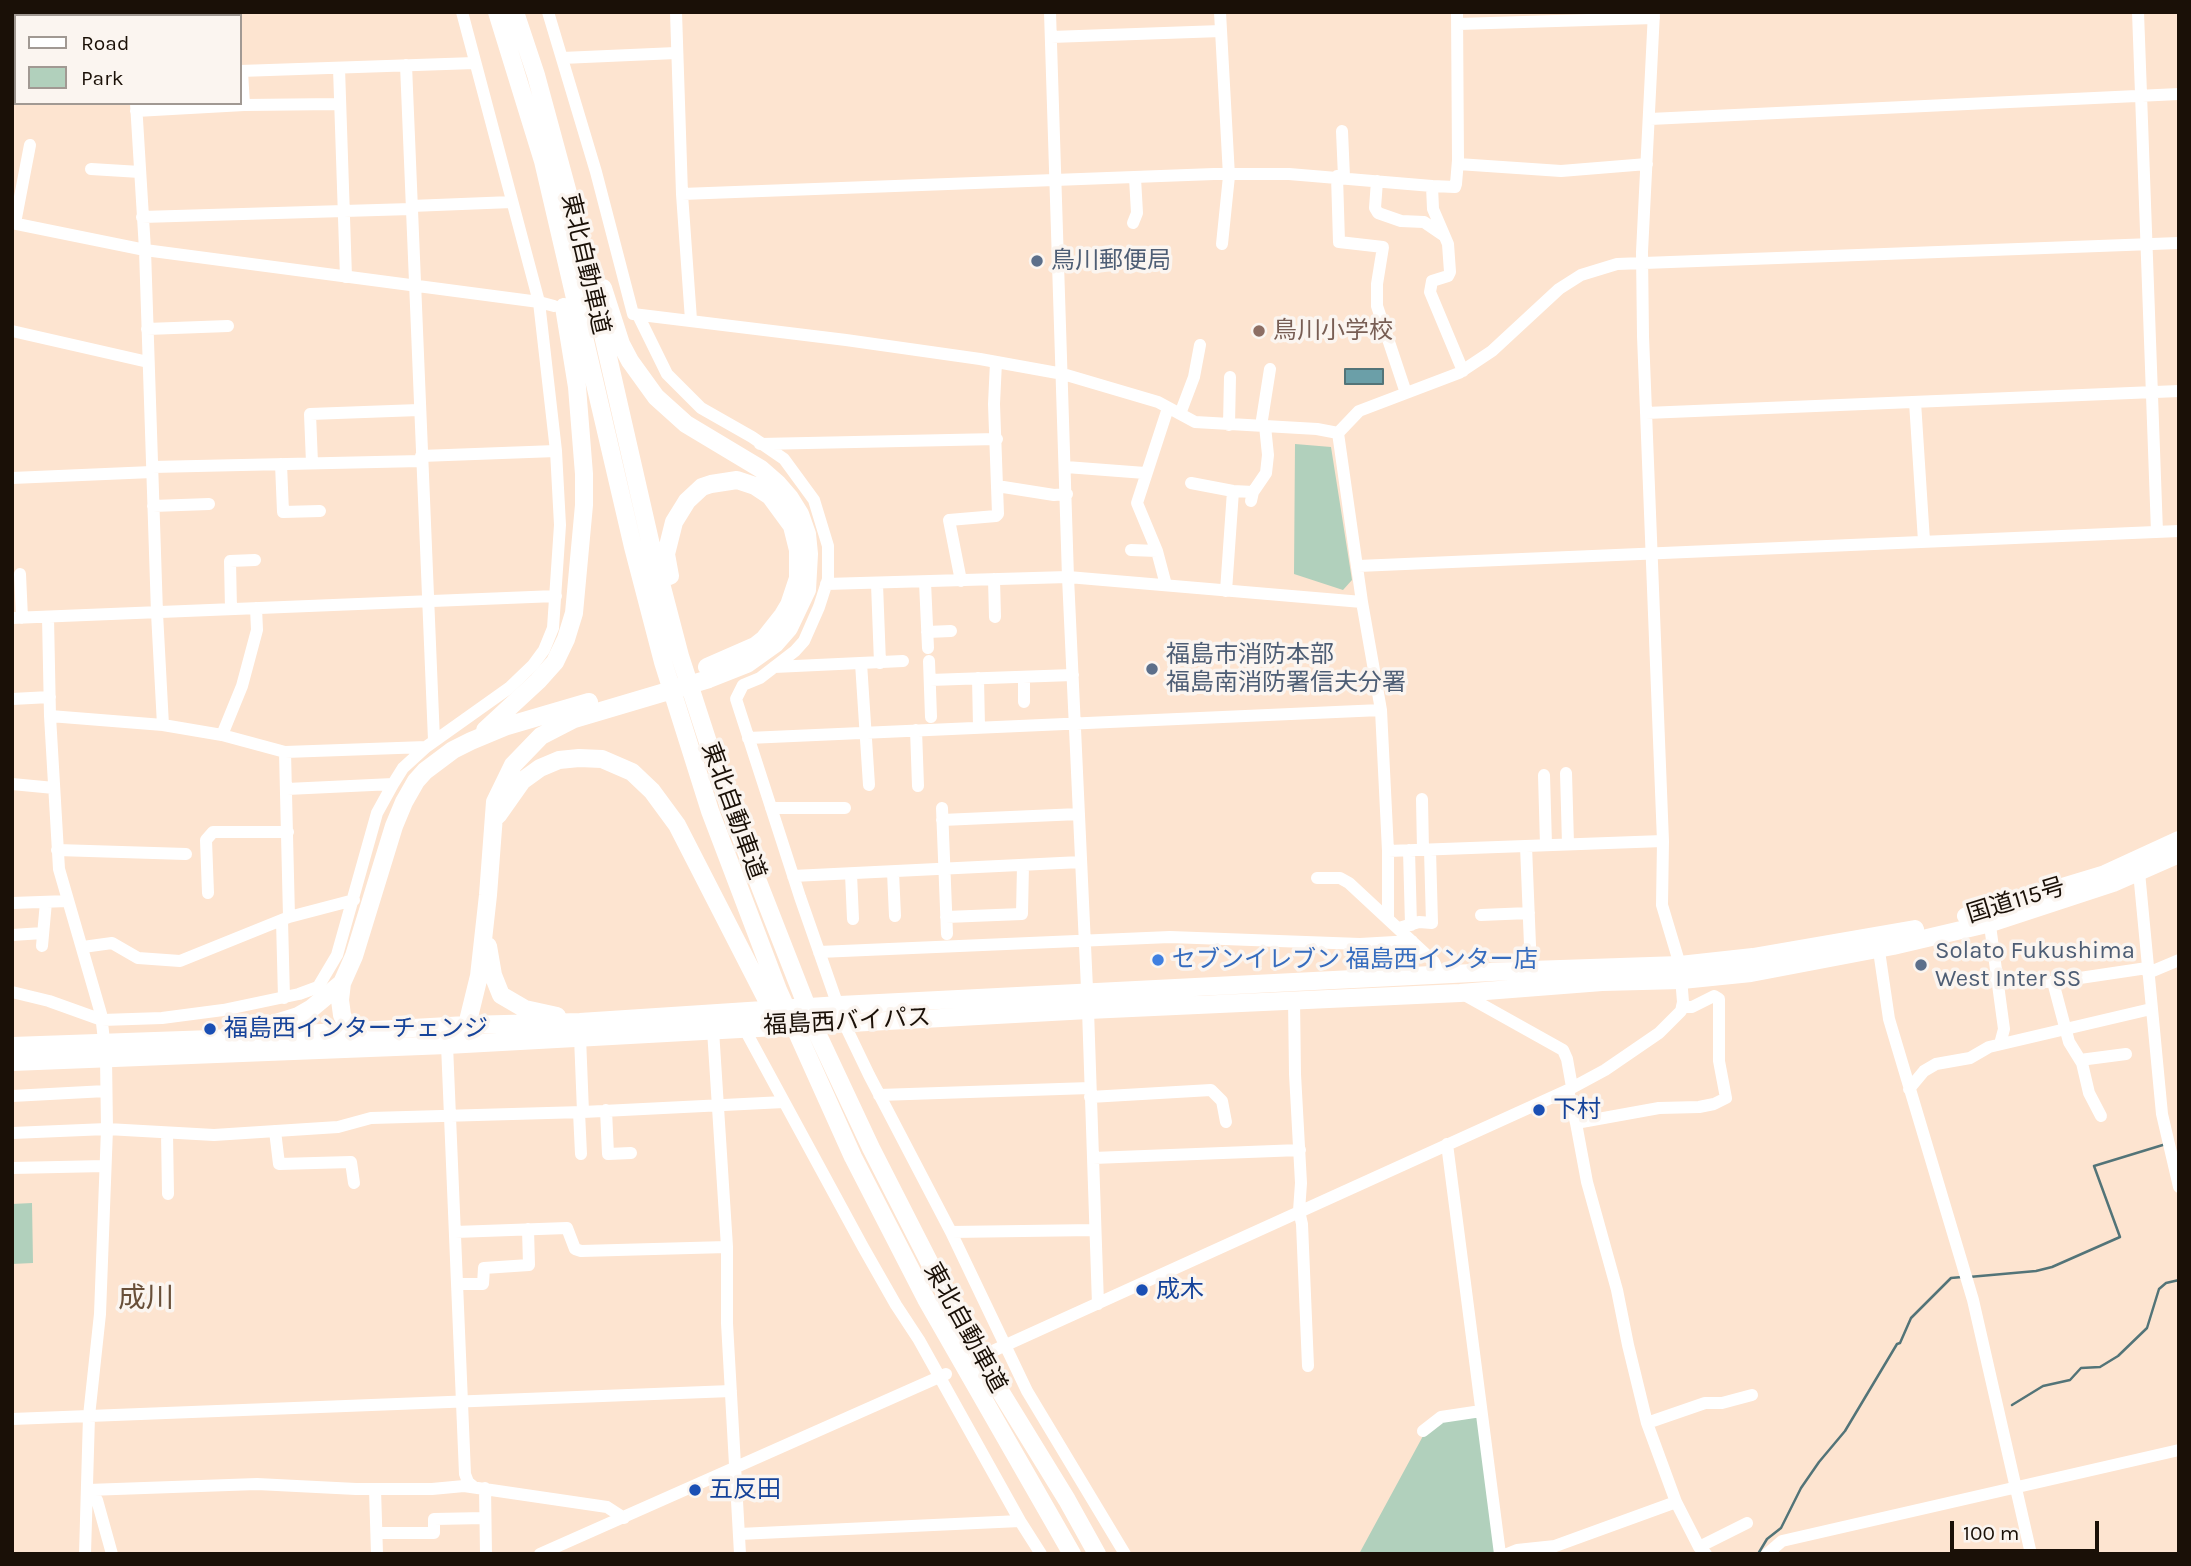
<!DOCTYPE html>
<html>
<head>
<meta charset="utf-8">
<style>
	body { margin:0 }
	#map { position:relative; width:2191px; height:1566px; overflow:hidden; background:#fde4d0; font-family:Karla,sans-serif }
	canvas { display:block }
	.frame { position:absolute; inset:0; border:14px solid #1a1007; pointer-events:none }
	.legend { position:absolute; left:14px; top:14px; width:228px; height:91px; box-sizing:border-box; background:#fbf5f0; border:2px solid #a19993; margin:0; padding:9px 12px; list-style:none; font-size:21px; color:#1a1007 }
	.legend li { display:flex; align-items:center; gap:14px; height:35px }
	.legend b { width:35px; border:2px solid #a19993 }
	.scale { position:absolute; left:1950px; top:1521px; width:149px; height:32px; box-sizing:border-box; border:4px solid #1a1007; border-top:0; padding-left:9px; font-size:21px; line-height:24px; white-space:nowrap; color:#1a1007; -webkit-text-stroke:5px #fbf5f0; paint-order:stroke }
</style>
</head>
<body>
<div id="map">
<canvas width="2191" height="1566"></canvas>
<div class="frame"></div>
<ul class="legend">
<li><b style="height:9px;background:#fff"></b>Road</li>
<li><b style="height:19px;background:#b1d0bc"></b>Park</li>
</ul>
<div class="scale">100 m</div>
</div>
<script>
const context = document.querySelector('canvas').getContext('2d');
context.lineJoin = 'round';
function fill(path, color) {
  context.fillStyle = color;
  context.fill(path, 'evenodd');
}
function toPath(rows) {
  const path = new Path2D();
  for (const r of rows) {
    path.moveTo(r[0], r[1]);
    for (let i = 2; i < r.length; i += 2) path.lineTo(r[i], r[i + 1]);
  }
  return path;
}
function trace(path, color, width, dash) {
  context.strokeStyle = color;
  context.lineWidth = width;
  context.lineCap = dash ? 'butt' : 'round';
  context.setLineDash(dash || []);
  context.stroke(path);
}
function drawText(font, color, halo, rows, align = 'center') {
  context.font = font + ' Karla,"Noto Sans JP",sans-serif';
  context.lineWidth = 7;
  context.setLineDash([]);
  context.textBaseline = 'middle';
  context.strokeStyle = halo;
  context.fillStyle = color;
  for (const [text, x, y, turn = 0] of rows) {
    context.save();
    context.translate(x, y);
    context.rotate((+turn || 0) * Math.PI / 180);
    context.textAlign = isNaN(turn) ? turn : align;
    if (halo) context.strokeText(text, 0, 0);
    context.fillText(text, 0, 0);
    context.restore();
  }
}
fill(toPath([
	[1295,444,1331,447,1352,580,1343,590,1294,574],
	[32,1203,33,1263,12,1264,12,1204],
	[1479,1416,1495,1554,1359,1554,1423,1436,1440,1422]
]), '#b1d0bc');
const water = toPath([
	[1345,369,1383,369,1383,384,1345,384,1345,369]
]);
fill(water, '#6b9fa8');
trace(water, '#537478', 2);
trace(toPath([
	[1969,1277,2036,1271,2052,1267,2120,1237,2094,1166,2166,1144],
	[2012,1405,2043,1386,2070,1380,2081,1368,2100,1367,2118,1356,2147,1328,2159,1289,2166,1283,2179,1280],
	[1758,1554,1767,1539,1781,1528,1801,1488,1819,1462,1845,1431,1897,1344,1900,1343,1911,1318,1951,1278,1962,1277]
]), '#537478', 2.5);
trace(toPath([
	[133,12,133,16],
	[548,12,596,172,633,314,846,340,980,359,1063,374,1158,402,1195,422,1317,429,1338,433],
	[676,12,682,194,691,320],
	[1050,12,1068,577,1088,1010,1098,1304],
	[1220,12,1229,176,1222,244],
	[2138,12,2157,532],
	[1458,24,1654,18],
	[1051,37,1221,31],
	[562,58,676,53],
	[406,65,434,740],
	[339,68,346,277],
	[240,71,475,63],
	[242,71,244,105,339,104],
	[12,80,16,79],
	[136,103,145,250,157,613,163,725],
	[136,111,244,105],
	[1650,119,2179,94],
	[1342,131,1344,177],
	[1458,164,1561,171,1647,164],
	[91,169,140,172],
	[1337,176,1339,242,1383,247,1377,284,1377,306,1406,393],
	[1377,181,1375,208,1378,213,1401,221,1424,222,1443,235],
	[1432,186,1455,187,1456,184,1458,160,1457,12],
	[682,194,1214,174,1289,174,1432,186,1433,209,1448,244,1450,272,1448,276,1432,281,1430,292,1463,371],
	[411,206,512,202],
	[142,217,411,209],
	[12,223,145,250,539,302,554,306],
	[15,223,30,145],
	[1133,223,1137,213,1135,178],
	[638,315,667,374,701,408,752,437,784,459,814,500,828,546,828,579,819,607,804,641,795,651,760,678,743,685,736,699,800,897,844,1023,869,1075,951,1232,1027,1391,1125,1554],
	[147,329,228,326],
	[12,331,148,362],
	[1915,402,1924,541],
	[1646,413,2179,391],
	[1180,414,1194,377,1200,345],
	[1229,425,1230,377],
	[1261,426,1270,369],
	[760,444,997,439],
	[421,456,556,451],
	[312,463,310,414,419,410],
	[281,464,283,512,320,511],
	[152,467,421,461],
	[1066,467,1145,473],
	[12,478,152,472],
	[1191,483,1233,491,1253,492],
	[997,486,1054,495,1067,494],
	[1251,501,1253,492,1266,473,1268,455,1265,426],
	[153,506,209,504],
	[1131,550,1157,551],
	[1358,566,2179,531],
	[20,574,22,618],
	[994,579,995,617],
	[961,581,949,520,996,516,998,514,994,404,996,362],
	[925,582,928,648],
	[826,584,1068,577,1362,602],
	[877,584,880,663],
	[1166,585,1157,551,1137,503,1168,408],
	[1226,591,1233,491],
	[231,609,230,561,255,560],
	[48,617,50,716,59,869,101,1014,106,1058,107,1129,100,1314,89,1416,85,1554],
	[12,618,556,596],
	[927,632,951,631],
	[929,661,931,717],
	[861,663,869,785],
	[774,667,903,661],
	[1024,677,1024,702],
	[978,678,979,727],
	[930,680,1073,675],
	[12,699,50,697],
	[50,716,163,725,222,735,285,752,426,747],
	[916,730,918,786],
	[222,735,242,686,257,630,256,608],
	[748,738,1381,710],
	[285,752,289,917],
	[1566,773,1568,844],
	[1544,775,1546,845],
	[12,784,54,788],
	[287,789,393,784],
	[1422,799,1423,850],
	[771,808,845,808],
	[942,808,947,934],
	[942,820,1079,814],
	[1526,846,1531,970],
	[57,850,186,854],
	[1409,850,1411,925],
	[1388,851,1663,841],
	[893,872,895,916],
	[2139,872,2162,1114,2179,1187],
	[851,874,853,919],
	[793,876,1081,862],
	[1317,878,1340,878,1349,883,1434,962,1440,975],
	[208,893,206,840,213,832,288,832],
	[12,903,68,901],
	[1481,915,1529,913],
	[946,917,1022,914,1023,865],
	[1388,918,1388,851,1381,710,1362,602,1338,433,1359,411,1459,373,1492,351,1559,289,1581,275,1617,264,2179,243],
	[1989,918,2004,1029,2000,1044],
	[282,920,284,998],
	[1399,928,1419,922,1432,923,1430,850],
	[12,935,43,933],
	[1878,944,1889,1019,1973,1300,2031,1554],
	[42,946,46,902],
	[83,947,112,943,138,958,180,961,289,917,354,900],
	[819,952,1170,937,1360,944,1412,941],
	[2148,973,2179,960],
	[1996,981,2053,982,2147,968],
	[2053,982,2069,1042,2082,1063,2089,1093,2101,1116],
	[12,992,49,1001,102,1020,162,1018,223,1010,299,994,318,987,337,955,377,813,393,784,403,768,426,747,509,688,533,665,544,650,553,628,560,525,556,451,539,302,462,12],
	[1461,993,1563,1050,1567,1059,1572,1087],
	[1294,999,1295,1074,1301,1183,1299,1211,1302,1224,1308,1366],
	[744,1028,863,1247,896,1305,919,1340,1020,1521,1041,1554],
	[713,1030,727,1247,727,1323,740,1554],
	[580,1037,583,1112],
	[447,1045,465,1474,468,1482,474,1487],
	[2080,1060,2126,1054],
	[1909,1089,1924,1071,1936,1064,1970,1058,1989,1047,2151,1009],
	[1568,1090,1576,1123,1587,1182,1617,1290,1628,1345,1647,1423,1676,1502,1699,1547,1706,1554],
	[879,1095,1090,1088],
	[12,1096,106,1091],
	[1090,1097,1211,1090,1222,1101,1226,1122],
	[606,1110,608,1154,631,1153],
	[579,1112,581,1154],
	[1576,1123,1659,1108,1699,1107,1714,1104,1726,1098,1719,1061,1719,999,1714,996,1692,1007,1683,1007],
	[275,1131,279,1164,351,1162,354,1183],
	[12,1133,107,1129,214,1135,338,1127,371,1118,583,1112,784,1102],
	[167,1133,168,1194],
	[1447,1144,1500,1554],
	[1093,1158,1300,1150],
	[12,1168,105,1166],
	[455,1232,567,1228,575,1249,581,1251,727,1247],
	[951,1232,1095,1230],
	[457,1284,483,1284,484,1268,529,1265,528,1229],
	[995,1350,1568,1090,1605,1070,1659,1033,1681,1011,1683,1002,1680,965,1662,905,1663,841,1643,336,1642,252,1654,12],
	[12,1419,731,1391],
	[1647,1423,1705,1403,1722,1403,1752,1395],
	[1423,1431,1441,1417,1481,1411],
	[485,1488,486,1554],
	[375,1489,377,1554],
	[88,1490,257,1484,356,1489,432,1489,464,1486,607,1507,624,1518],
	[88,1493,97,1500,112,1554],
	[377,1533,434,1533,434,1519,485,1518],
	[739,1534,1020,1521],
	[1699,1547,1747,1523],
	[540,1554,946,1374],
	[1507,1554,1517,1550,1555,1546,1676,1502],
	[1767,1554,1782,1541,2179,1450]
]), '#fff', 12);
trace(toPath([
	[497,12,543,161,633,547,663,662,710,811,778,990,853,1157,926,1299,1072,1554],
	[515,12,536,75,584,252,651,545,680,656,730,810,818,1035,871,1148,944,1291,986,1368,1067,1500,1097,1554],
	[670,576,666,554,674,522,687,501,702,487,711,484,737,480,755,486,770,496,792,526,798,550,798,578,789,605,783,615,764,639,755,646,707,667],
	[485,730,538,681,555,662,566,639,574,613,584,505,584,474,577,387,564,307],
	[498,815,522,781,540,768,559,760,579,758,602,759,632,772,652,791,677,825,776,1018],
	[1966,916,2105,874,2179,840],
	[488,946,493,975,501,995,525,1009,557,1016],
	[253,1030,298,1016,312,1008,342,983],
	[459,1032,467,1025,479,976,488,895,495,802,513,765,541,736,574,719,709,679,747,664,775,644,789,628,807,590,809,554,807,534,800,514,790,498,777,483,761,469,686,424,656,397,630,361,621,344,603,288],
	[357,1037,350,1032,342,1015,340,1000,342,983,354,956,394,826,404,802,416,781,425,771,453,750,471,741,507,726,589,702],
	[12,1046,212,1039,467,1025,580,1022,840,1005,1531,970,1680,965,1753,957,1915,929],
	[12,1062,447,1045,1088,1010,1460,993,1602,982,1682,980,1751,973,1893,946,1991,923,2113,883,2179,854]
]), '#fff', 18);
for (const [x, y, r, color] of [
	[1037,261,7,"#5c6f8a"],
	[1259,331,7,"#8d6e63"],
	[1152,669,7,"#5c6f8a"],
	[1158,960,7,"#3f7fe0"],
	[1921,965,7,"#5c6f8a"],
	[210,1029,7,"#1a4fb4"],
	[1539,1110,7,"#1a4fb4"],
	[1142,1290,7,"#1a4fb4"],
	[695,1490,7,"#1a4fb4"]
]) {
  const dot = new Path2D();
  dot.arc(x, y, r, 0, 2 * Math.PI);
  context.fillStyle = color;
  context.fill(dot);
  trace(dot, '#fbf5f0', 2.5);
}
drawText('24px', '#4e5e75', '#fbf5f0', [
	["鳥川郵便局",1051,261],
	["福島市消防本部",1166,655],
	["福島南消防署信夫分署",1166,683],
	["Solato Fukushima",1935,951],
	["West Inter SS",1935,979]
], 'left');
drawText('24px', '#1a1007', '#fbf5f0', [
	["東北自動車道",585,264,77],
	["東北自動車道",733,811,70],
	["国道115号",2016,901,-17],
	["福島西バイパス",847,1022,-3],
	["東北自動車道",965,1328,61]
]);
drawText('24px', '#785e54', '#fbf5f0', [
	["鳥川小学校",1273,331]
], 'left');
drawText('24px', '#366cbe', '#fbf5f0', [
	["セブンイレブン 福島西インター店",1172,960]
], 'left');
drawText('24px', '#164399', '#fbf5f0', [
	["福島西インターチェンジ",224,1029],
	["下村",1553,1110],
	["成木",1156,1290],
	["五反田",709,1490]
], 'left');
drawText('28px', '#684f39', '#fbf5f0', [
	["成川",146,1299]
]);
</script>
</body>
</html>
